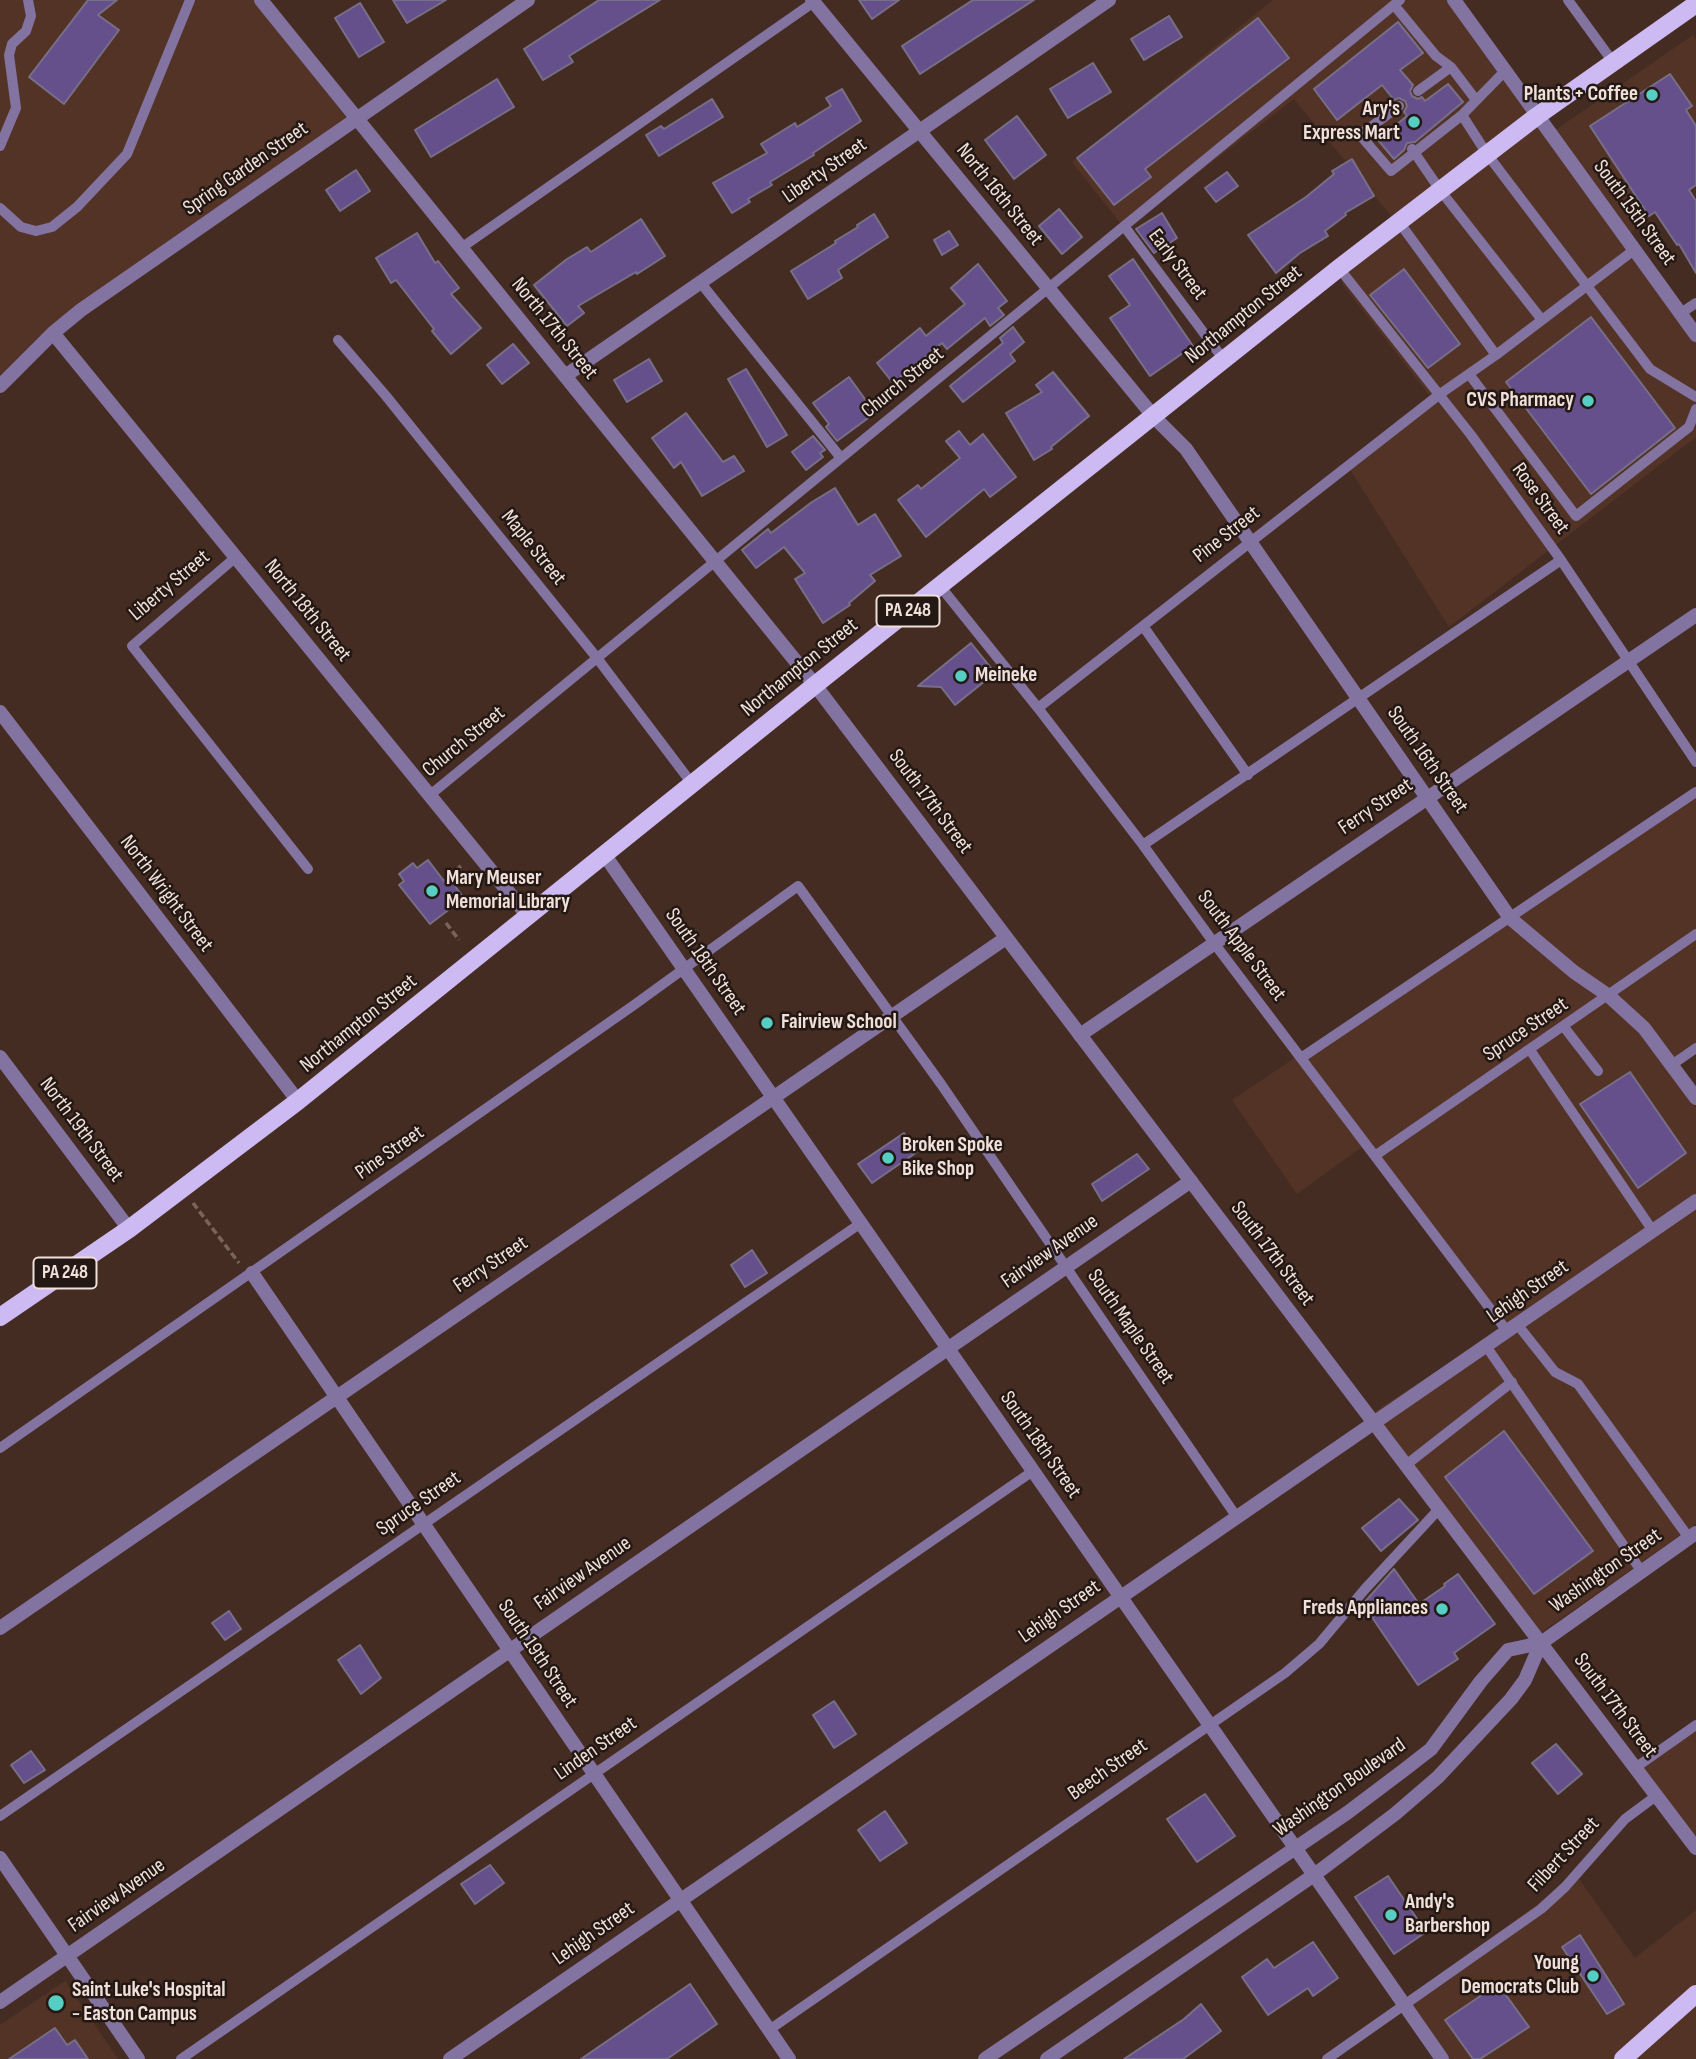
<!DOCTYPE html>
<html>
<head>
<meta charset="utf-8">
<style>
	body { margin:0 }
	canvas { display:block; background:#442c22 }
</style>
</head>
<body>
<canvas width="1696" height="2059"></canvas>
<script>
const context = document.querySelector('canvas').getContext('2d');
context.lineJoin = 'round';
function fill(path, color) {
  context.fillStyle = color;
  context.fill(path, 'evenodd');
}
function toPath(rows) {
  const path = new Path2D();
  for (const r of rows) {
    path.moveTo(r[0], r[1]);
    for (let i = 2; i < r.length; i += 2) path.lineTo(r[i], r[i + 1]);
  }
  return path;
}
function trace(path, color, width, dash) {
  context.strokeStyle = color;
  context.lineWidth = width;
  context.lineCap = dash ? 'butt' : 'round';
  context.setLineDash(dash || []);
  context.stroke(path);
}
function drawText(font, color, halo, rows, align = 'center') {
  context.font = font + ' "Sofia Sans Condensed",sans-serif';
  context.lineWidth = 5;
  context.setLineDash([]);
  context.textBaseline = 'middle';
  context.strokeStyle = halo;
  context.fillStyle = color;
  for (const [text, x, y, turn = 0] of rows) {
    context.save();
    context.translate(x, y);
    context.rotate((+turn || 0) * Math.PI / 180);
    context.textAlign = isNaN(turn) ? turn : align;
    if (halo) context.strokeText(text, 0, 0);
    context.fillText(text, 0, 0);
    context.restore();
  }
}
fill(toPath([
	[0,0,253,0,350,122,38,337,0,375],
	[1273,0,1455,0,1554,131,1693,35,1696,40,1696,181,1627,235,1696,329,1696,437,1449,627,1346,463,1433,400,1343,285,1340,275,1396,222,1294,99,1125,229,1072,162],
	[1696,789,1696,1043,1666,1065,1696,1107,1696,1524,1536,1636,1366,1417,1504,1327,1362,1147,1297,1194,1232,1100],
	[1696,1722,1696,1850,1634,1763],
	[1574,1872,1635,1958,1696,1910,1696,2059,1442,2059,1404,2003,1556,1890],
	[65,1981,118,2059,0,2059,0,2025]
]), '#523326');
const building = toPath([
	[88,0,117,0,98,15,119,30,64,104,29,77,88,0],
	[393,0,446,0,407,23,393,0],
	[599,0,660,0,569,56,573,62,543,80,524,49,599,0],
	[859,0,899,0,872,19,859,0],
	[973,0,1034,0,920,74,902,46,973,0],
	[360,3,384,42,359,57,335,18,360,3],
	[1169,16,1182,37,1144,60,1131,39,1169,16],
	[1258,18,1289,58,1145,169,1151,177,1114,205,1077,158,1258,18],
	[1398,22,1423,53,1400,70,1413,85,1410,91,1412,96,1418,99,1422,97,1425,101,1448,84,1463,102,1415,142,1407,143,1404,150,1394,159,1378,140,1407,116,1404,112,1407,106,1405,101,1399,98,1394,100,1382,85,1337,120,1314,89,1398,22],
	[1093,63,1111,92,1068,118,1050,89,1093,63],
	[1670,74,1692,106,1686,110,1696,126,1696,185,1689,190,1696,201,1696,273,1679,244,1677,245,1655,212,1649,216,1590,126,1670,74],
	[497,79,514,107,431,157,415,130,497,79],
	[842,89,861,121,813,153,814,155,770,182,772,185,748,199,750,202,732,213,713,183,767,153,761,144,795,123,797,127,831,106,826,98,842,89],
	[712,99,723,117,659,156,646,135,661,126,664,129,712,99],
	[1017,116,1046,155,1014,179,985,140,1017,116],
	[1352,159,1374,196,1345,213,1346,215,1325,231,1328,236,1300,253,1276,273,1248,235,1306,197,1334,174,1332,171,1352,159],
	[356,170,370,191,340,211,326,190,356,170],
	[1227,172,1238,186,1216,202,1205,188,1227,172],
	[1059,209,1082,237,1062,254,1039,226,1059,209],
	[1162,213,1177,238,1154,253,1136,229,1162,213],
	[874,214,888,237,838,270,842,278,808,299,791,271,836,243,835,241,858,227,857,225,874,214],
	[641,219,665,256,637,274,636,272,578,306,584,313,567,326,534,285,567,259,587,247,591,252,641,219],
	[949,231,958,245,942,255,934,240,949,231],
	[417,233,435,263,438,261,459,288,451,294,481,328,451,354,432,331,434,329,396,280,391,283,376,258,417,233],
	[1133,259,1193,346,1150,376,1110,318,1130,305,1109,276,1133,259],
	[978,264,1007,301,998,308,1004,315,990,326,985,318,947,349,942,343,893,383,877,363,920,328,926,336,965,304,951,288,978,264],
	[1404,269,1460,344,1428,368,1370,295,1404,269],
	[1591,317,1675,428,1591,494,1506,382,1591,317],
	[1013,327,1024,342,1010,354,1015,361,963,402,950,386,1003,343,1000,338,1013,327],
	[513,344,529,363,502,384,487,365,513,344],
	[649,359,662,381,627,402,614,380,649,359],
	[746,369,787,435,767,447,728,379,746,369],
	[1053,372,1089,416,1051,447,1052,449,1034,460,1006,413,1042,392,1036,385,1053,372],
	[849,377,875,413,837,441,826,427,829,424,813,403,849,377],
	[686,413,723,462,734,456,744,471,702,496,681,462,674,468,652,438,686,413],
	[959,431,970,445,983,434,1016,477,990,497,984,489,926,537,898,500,918,485,921,489,960,458,946,441,959,431],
	[813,436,825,450,820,453,823,457,806,470,792,452,813,436],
	[835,488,858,525,875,514,901,556,870,575,875,581,849,603,850,605,823,623,795,579,805,573,784,547,756,568,742,550,768,529,771,533,812,502,835,488],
	[971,643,995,673,955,705,941,687,918,686,971,643],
	[428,860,444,881,448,877,464,898,430,924,399,885,404,881,399,874,413,863,417,868,428,860],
	[1630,1072,1686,1153,1638,1188,1580,1104,1630,1072],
	[904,1133,917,1152,872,1183,858,1164,904,1133],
	[1137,1154,1149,1169,1102,1201,1092,1184,1137,1154],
	[752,1250,767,1273,745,1287,731,1265,752,1250],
	[1504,1431,1593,1551,1534,1594,1445,1477,1504,1431],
	[1399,1499,1418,1520,1381,1551,1362,1528,1399,1499],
	[1394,1569,1419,1604,1445,1586,1444,1584,1458,1574,1495,1624,1454,1653,1458,1659,1418,1685,1363,1604,1394,1569],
	[229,1611,241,1629,225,1640,212,1623,229,1611],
	[360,1645,381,1678,361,1694,338,1660,360,1645],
	[834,1701,856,1734,834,1748,813,1715,834,1701],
	[1556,1744,1582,1774,1558,1794,1532,1763,1556,1744],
	[31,1751,45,1770,24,1783,11,1765,31,1751],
	[1205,1794,1235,1836,1197,1862,1167,1819,1205,1794],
	[885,1811,907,1843,880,1861,858,1830,885,1811],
	[490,1865,504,1883,475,1904,461,1884,490,1865],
	[1388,1876,1426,1932,1394,1954,1355,1897,1388,1876],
	[1580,1935,1624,2004,1607,2014,1562,1947,1580,1935],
	[1313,1942,1338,1978,1313,1996,1308,1988,1268,2015,1242,1977,1267,1959,1274,1968,1313,1942],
	[690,1984,717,2024,667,2059,581,2059,690,1984],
	[1498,1984,1529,2027,1480,2059,1473,2059,1445,2020,1498,1984],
	[1201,2004,1221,2031,1183,2059,1124,2059,1184,2019,1201,2004],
	[55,2028,67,2045,75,2040,88,2059,9,2059,55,2028]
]);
fill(building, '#66508c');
trace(building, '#776f88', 2);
trace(toPath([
	[448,876,461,866],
	[446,923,459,940],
	[193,1203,239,1263]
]), '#79645b', 3.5, [7, 3.5]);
trace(toPath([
	[1568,0,1613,62],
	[1394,5,1436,56,1451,67],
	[1418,91,1451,67,1476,100],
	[1399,106,1360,135,1391,171,1462,115,1505,71],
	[1462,115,1487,154,1650,369,1696,397],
	[0,146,16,108,9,55,12,44,26,31,31,16,28,0],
	[1412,149,1440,190,1542,320],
	[0,208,21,227,36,231,52,227,77,207,127,154,190,0],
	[1399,222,1496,355,1634,250],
	[1124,226,1224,360],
	[461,248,814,2],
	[1339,268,1471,435,1561,560,1696,762],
	[700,282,841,458],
	[1681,313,1696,303],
	[338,340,386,396,597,658,693,785],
	[1469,374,1576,516,1689,427,1696,409],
	[236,557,132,646,308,869],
	[940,586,1038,708,1143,845,1214,943,1507,1331],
	[1143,626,1248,775],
	[1038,708,1440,394,1496,355],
	[430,795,1400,0],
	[1143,845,1561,560],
	[1564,1027,1598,1071],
	[1530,1050,1653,1231],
	[1301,1058,1696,792],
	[1673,1064,1696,1048],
	[1376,1155,1696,934],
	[1517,1324,1555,1372,1578,1384,1689,1538],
	[1486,1346,1642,1572],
	[0,1448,634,1005,798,886,941,1084,1236,1516],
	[1406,1465,1512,1382],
	[1635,1768,1696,1725],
	[0,1816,861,1223],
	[769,2030,1285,1673,1319,1644,1365,1589,1439,1509],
	[181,2059,1033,1471],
	[1327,2059,1541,1909,1565,1887,1625,1819,1656,1796]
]), '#8373a0', 10);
trace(toPath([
	[261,0,815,685],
	[812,0,1154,417,1186,449,1510,918,1574,972,1609,996,1644,1028,1696,1098],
	[1454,0,1696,335],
	[53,333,528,916],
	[565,376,1109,0],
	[0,386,53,333,81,310,528,0],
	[0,712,298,1101],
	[1080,1035,1696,615],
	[0,1057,129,1229],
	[252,1273,789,2059],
	[0,1628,1006,938],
	[0,1858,138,2059],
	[0,2002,1191,1181],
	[450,2059,1696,1201]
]), '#8373a0', 14);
trace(toPath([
	[815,685,1696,1848],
	[604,854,1442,2059],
	[985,2059,1347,1813,1404,1770,1431,1749,1481,1681,1508,1650,1541,1643,1696,1533],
	[1047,2059,1314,1875,1395,1814,1438,1777,1511,1699,1525,1680,1541,1643]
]), '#8373a0', 14);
trace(toPath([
	[0,1317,129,1229,298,1101,815,685,1339,268,1537,116,1696,4],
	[1623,2059,1696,1994]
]), '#cebaf2', 18);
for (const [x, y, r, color] of [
	[1652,95,7,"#56cec3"],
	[1414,122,7,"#56cec3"],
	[1588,401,7,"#56cec3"],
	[961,676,7,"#56cec3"],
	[432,891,7,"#56cec3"],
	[767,1023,7,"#56cec3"],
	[888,1158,7,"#56cec3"],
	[1442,1609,7,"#56cec3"],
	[1391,1915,7,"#56cec3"],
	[1593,1976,7,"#56cec3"],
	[56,2003,9,"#56cec3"]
]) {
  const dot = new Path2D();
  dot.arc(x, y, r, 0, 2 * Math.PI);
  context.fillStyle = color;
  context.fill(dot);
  trace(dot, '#231813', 2.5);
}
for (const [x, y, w] of [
	[908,611,63],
	[65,1273,63]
]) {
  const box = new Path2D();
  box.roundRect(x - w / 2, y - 15.5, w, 31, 5);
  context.fillStyle = '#231813';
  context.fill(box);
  trace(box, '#f0e0d9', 2);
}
drawText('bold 19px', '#f0e0d9', null, [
	["PA 248",908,611],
	["PA 248",65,1273]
]);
drawText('bold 21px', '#f0e0d9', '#231813', [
	["Plants + Coffee",1638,95,"right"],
	["Ary's",1400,110,"right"],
	["Express Mart",1400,134,"right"],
	["CVS Pharmacy",1574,401,"right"],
	["Meineke",975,676],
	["Mary Meuser",446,879],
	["Memorial Library",446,903],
	["Fairview School",781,1023],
	["Broken Spoke",902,1146],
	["Bike Shop",902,1170],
	["Freds Appliances",1428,1609,"right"],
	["Andy's",1405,1903],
	["Barbershop",1405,1927],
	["Young",1579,1964,"right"],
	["Democrats Club",1579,1988,"right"],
	["Saint Luke's Hospital",72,1991],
	["- Easton Campus",72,2015]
], 'left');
drawText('21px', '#f0e0d9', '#231813', [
	["Spring Garden Street",246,169,-35],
	["Liberty Street",825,171,-35],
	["North 16th Street",999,195,51],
	["South 15th Street",1634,213,54],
	["Early Street",1177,265,53],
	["Northampton Street",1244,315,-39],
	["North 17th Street",554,329,51],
	["Church Street",903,383,-39],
	["Rose Street",1540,499,54],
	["Pine Street",1227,535,-38],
	["Maple Street",533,548,51],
	["Liberty Street",170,586,-40],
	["North 18th Street",307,611,51],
	["Northampton Street",800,668,-39],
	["Church Street",464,742,-39],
	["South 16th Street",1427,760,55],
	["South 17th Street",930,802,53],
	["Ferry Street",1376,807,-34],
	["North Wright Street",166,894,53],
	["South Apple Street",1241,946,53],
	["South 18th Street",705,962,55],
	["Northampton Street",359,1024,-39],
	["Spruce Street",1526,1030,-34],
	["North 19th Street",81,1130,53],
	["Pine Street",390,1153,-35],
	["Fairview Avenue",1050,1252,-35],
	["South 17th Street",1272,1254,53],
	["Ferry Street",491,1265,-34],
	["Lehigh Street",1528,1292,-35],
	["South Maple Street",1130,1327,55],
	["South 18th Street",1040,1445,55],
	["Spruce Street",419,1504,-35],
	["Washington Street",1606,1571,-35],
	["Fairview Avenue",583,1574,-35],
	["Lehigh Street",1060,1612,-35],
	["South 19th Street",537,1654,56],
	["South 17th Street",1615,1706,53],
	["Linden Street",596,1749,-35],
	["Beech Street",1108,1770,-35],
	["Washington Boulevard",1340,1788,-35],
	["Filbert Street",1564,1855,-47],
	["Fairview Avenue",117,1896,-35],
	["Lehigh Street",594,1934,-35]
]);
</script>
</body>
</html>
